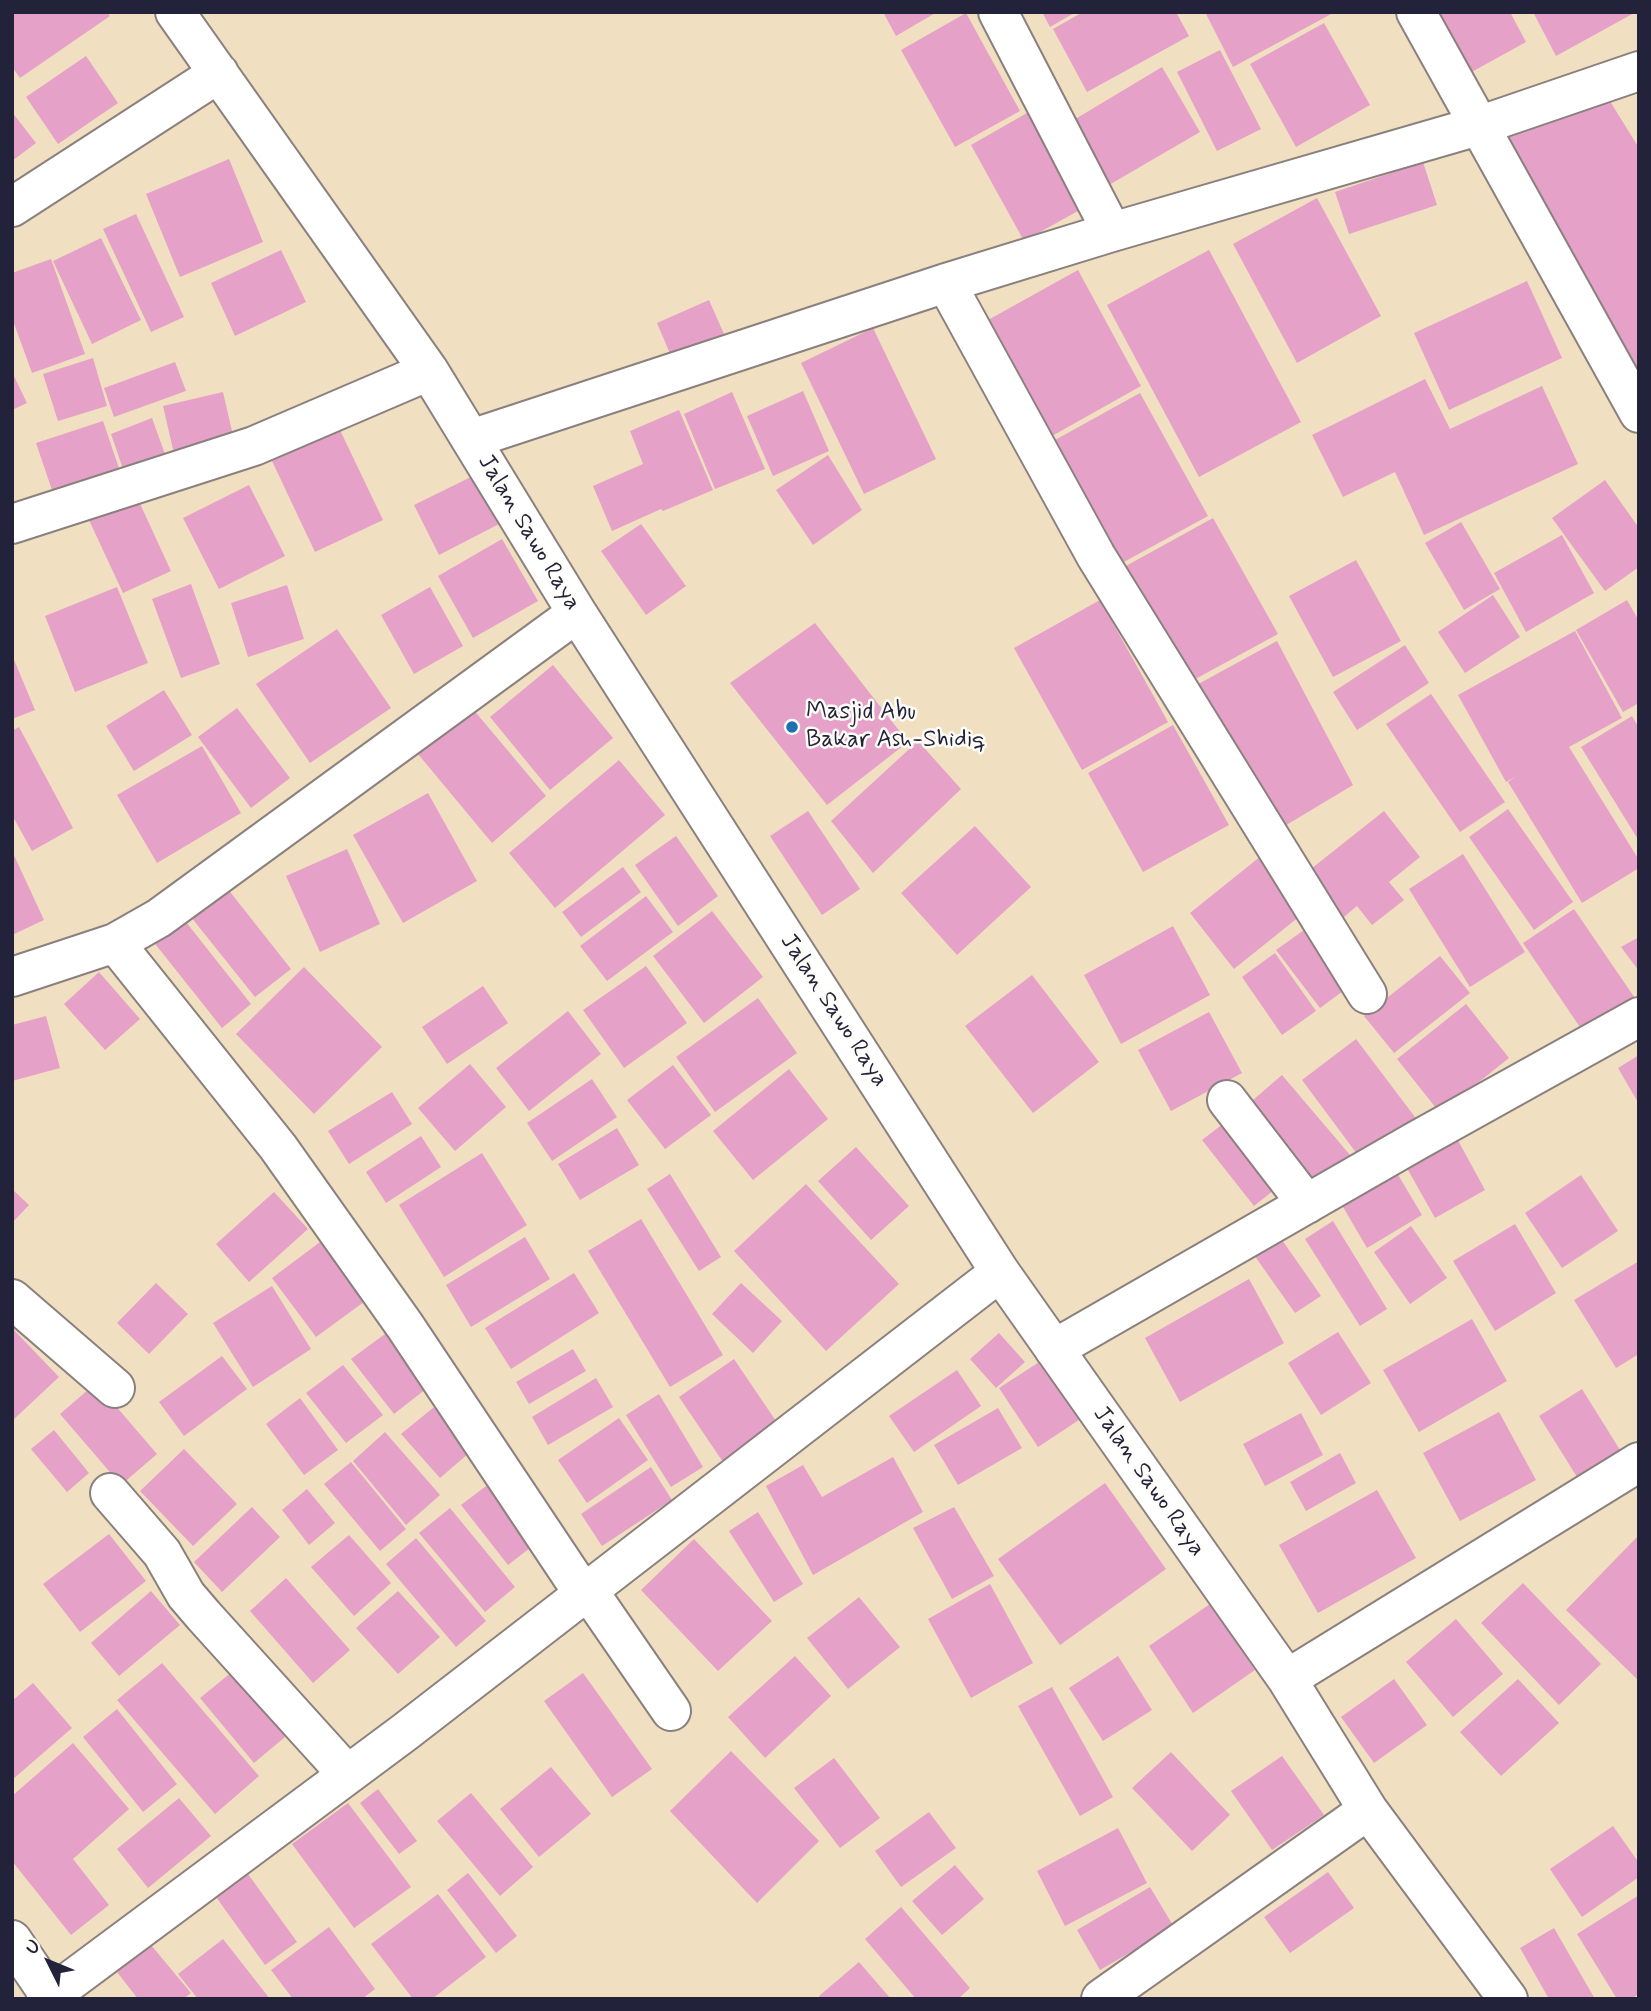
<!DOCTYPE html>
<html>
<head>
<meta charset="utf-8">
<style>
	body { margin:0 }
	#map { position:relative; width:1651px; height:2011px; overflow:hidden; background:#f1dfc1; font-family:Mynerve,sans-serif }
	canvas { display:block }
	.frame { position:absolute; inset:0; border:14px solid #22223b; pointer-events:none }
	.north { position:absolute; left:14px; top:1927px; width:70px; height:70px; -webkit-text-stroke:5px #fdfcf7; paint-order:stroke; rotate:313deg; font-size:19px; font-weight:700; line-height:28px; text-align:center; color:#22223b }
	.north::after { content:''; display:block; margin:auto; width:24px; height:32px; background:#22223b; clip-path:polygon(50% 0,100% 100%,50% 72%,0 100%) }
</style>
</head>
<body>
<div id="map">
<canvas width="1651" height="2011"></canvas>
<div class="frame"></div>
<div class="north">U</div>
</div>
<script>
const context = document.querySelector('canvas').getContext('2d');
context.lineJoin = 'round';
function fill(path, color) {
  context.fillStyle = color;
  context.fill(path, 'evenodd');
}
function toPath(rows) {
  const path = new Path2D();
  for (const r of rows) {
    path.moveTo(r[0], r[1]);
    for (let i = 2; i < r.length; i += 2) path.lineTo(r[i], r[i + 1]);
  }
  return path;
}
function trace(path, color, width, dash) {
  context.strokeStyle = color;
  context.lineWidth = width;
  context.lineCap = dash ? 'butt' : 'round';
  context.setLineDash(dash || []);
  context.stroke(path);
}
function drawText(font, color, halo, rows, align = 'center') {
  context.font = font + ' Mynerve,sans-serif';
  context.lineWidth = 5;
  context.setLineDash([]);
  context.textBaseline = 'middle';
  context.strokeStyle = halo;
  context.fillStyle = color;
  for (const [text, x, y, turn = 0] of rows) {
    context.save();
    context.translate(x, y);
    context.rotate((+turn || 0) * Math.PI / 180);
    context.textAlign = isNaN(turn) ? turn : align;
    if (halo) context.strokeText(text, 0, 0);
    context.fillText(text, 0, 0);
    context.restore();
  }
}
fill(toPath([
	[12,12,107,12,110,16,20,78,12,67],
	[883,12,937,12,896,36],
	[1042,12,1076,12,1050,27],
	[1083,12,1176,12,1189,36,1087,92,1053,29],
	[1205,12,1335,12,1233,67],
	[1423,12,1510,12,1526,42,1459,79],
	[1533,12,1636,12,1556,56],
	[966,13,1020,111,955,147,901,50],
	[1324,23,1370,105,1296,147,1250,64],
	[1220,50,1261,129,1217,151,1177,72],
	[86,56,118,103,58,144,26,97],
	[1162,67,1200,132,1109,185,1072,121],
	[1608,98,1639,148,1639,386,1487,136],
	[1034,109,1087,206,1024,241,971,145],
	[12,112,36,143,12,161],
	[229,159,263,242,180,277,146,194],
	[1423,162,1437,205,1349,234,1335,192],
	[1317,198,1381,316,1297,363,1233,244],
	[136,214,184,317,151,332,103,229],
	[101,238,141,320,92,344,53,261],
	[281,250,306,302,235,336,211,283],
	[1209,250,1301,422,1199,477,1107,305],
	[51,259,85,354,32,373,12,318,12,273],
	[1078,270,1141,386,1052,436,988,320],
	[1527,281,1562,358,1449,410,1414,333],
	[709,300,724,334,671,356,657,323],
	[873,328,936,459,864,494,801,363],
	[93,358,107,406,58,421,43,374],
	[175,362,186,391,114,417,104,388],
	[12,372,27,403,12,410],
	[1425,379,1450,429,1542,386,1578,464,1424,535,1395,472,1343,497,1312,435],
	[803,391,829,451,773,476,747,416],
	[223,392,235,444,175,458,163,406],
	[732,392,765,469,715,489,684,414],
	[1140,393,1208,516,1122,563,1055,440],
	[679,410,713,490,663,511,661,509,612,531,593,486,643,464,630,431],
	[152,418,166,457,124,472,111,434],
	[103,421,121,474,54,496,36,443],
	[339,428,383,520,315,552,272,461],
	[828,455,862,510,813,545,776,490],
	[477,474,501,523,439,555,414,505],
	[1605,480,1639,528,1639,567,1605,591,1552,518],
	[249,485,285,556,219,589,183,518],
	[136,495,171,571,123,593,88,518],
	[1213,518,1278,634,1188,683,1124,567],
	[1461,522,1500,589,1464,610,1425,543],
	[641,524,686,586,646,615,601,551],
	[1562,535,1594,593,1526,632,1494,573],
	[502,539,538,601,473,638,438,576],
	[1356,560,1401,641,1333,677,1289,596],
	[191,584,220,664,181,678,152,599],
	[287,585,304,639,248,657,231,603],
	[117,587,148,663,75,692,45,616],
	[430,587,463,646,414,674,381,615],
	[1493,595,1520,637,1465,673,1438,632],
	[1100,600,1168,722,1082,770,1014,648],
	[1627,600,1639,621,1639,703,1623,712,1576,630],
	[815,623,908,742,827,805,730,683],
	[337,629,391,708,310,763,256,684],
	[1575,631,1622,718,1569,747,1639,860,1639,868,1582,903,1508,782,1515,777,1506,782,1458,695],
	[1277,641,1353,785,1283,827,1191,688],
	[1405,645,1429,683,1357,730,1333,692],
	[12,655,35,710,12,719],
	[553,665,613,738,550,790,490,717],
	[164,690,192,735,134,771,106,726],
	[1431,694,1505,802,1460,832,1386,724],
	[237,708,290,778,251,808,198,737],
	[472,708,546,796,492,843,418,754],
	[1632,716,1639,728,1639,841,1581,747],
	[1173,725,1229,825,1143,872,1088,773],
	[19,727,73,828,32,851,12,815,12,731],
	[918,741,961,789,873,873,831,821],
	[202,746,241,813,157,863,117,795],
	[619,760,665,815,555,908,509,853],
	[428,793,477,881,403,923,353,835],
	[1508,809,1573,902,1534,930,1469,837],
	[808,811,860,889,822,915,770,836],
	[1384,811,1420,857,1389,882,1404,900,1372,925,1357,906,1333,926,1297,880],
	[975,826,1031,887,957,955,901,893],
	[676,836,718,896,678,926,635,865],
	[347,849,380,924,320,952,286,876],
	[12,851,44,920,12,935],
	[1463,854,1525,952,1470,987,1409,889],
	[1261,856,1305,912,1234,969,1190,913],
	[623,867,641,892,581,937,562,912],
	[227,888,291,969,255,997,191,917],
	[646,896,673,932,607,981,580,946],
	[1574,909,1639,1004,1588,1039,1523,943],
	[712,911,763,977,704,1023,653,956],
	[182,917,251,1004,222,1028,152,940],
	[1311,925,1354,983,1320,1008,1276,950],
	[1173,926,1210,995,1121,1044,1084,975],
	[1639,937,1639,971,1621,947],
	[1275,953,1316,1011,1282,1035,1242,977],
	[1440,956,1470,993,1394,1053,1364,1016],
	[646,966,687,1023,624,1068,583,1010],
	[304,967,382,1047,314,1114,236,1034],
	[99,972,140,1019,105,1050,64,1004],
	[1032,975,1099,1062,1033,1113,965,1026],
	[483,986,508,1023,447,1064,422,1027],
	[758,998,797,1053,715,1112,676,1057],
	[1466,1004,1509,1058,1440,1113,1397,1059],
	[568,1011,601,1054,529,1111,496,1068],
	[1209,1012,1242,1073,1171,1111,1138,1050],
	[46,1016,60,1068,12,1081,12,1025],
	[1356,1039,1421,1125,1366,1166,1302,1080],
	[1639,1055,1639,1104,1618,1068],
	[470,1064,506,1107,455,1151,418,1108],
	[673,1065,711,1115,665,1149,627,1100],
	[789,1069,828,1119,753,1180,713,1131],
	[1282,1075,1356,1162,1313,1199,1239,1112],
	[592,1079,617,1117,552,1161,527,1123],
	[392,1092,412,1124,349,1164,328,1131],
	[1228,1120,1279,1186,1254,1206,1202,1140],
	[617,1128,639,1165,580,1200,558,1164],
	[1454,1133,1485,1190,1435,1218,1403,1161],
	[421,1136,441,1167,386,1203,366,1172],
	[856,1147,909,1206,871,1240,818,1181],
	[482,1153,527,1225,444,1277,399,1205],
	[1394,1168,1422,1215,1367,1248,1339,1200],
	[670,1174,721,1257,699,1271,647,1189],
	[1581,1175,1618,1231,1562,1268,1525,1213],
	[806,1184,899,1284,826,1351,734,1251],
	[12,1189,29,1205,12,1223],
	[274,1192,308,1229,249,1282,216,1244],
	[641,1219,723,1355,670,1387,588,1251],
	[1333,1221,1387,1309,1360,1326,1305,1239],
	[1515,1224,1556,1293,1495,1331,1453,1261],
	[1411,1226,1447,1278,1410,1304,1374,1252],
	[525,1237,550,1279,471,1327,446,1285],
	[1280,1237,1321,1296,1295,1313,1254,1255],
	[324,1239,368,1299,316,1337,272,1278],
	[1639,1261,1639,1354,1616,1368,1574,1300],
	[574,1273,599,1313,511,1369,485,1328],
	[1249,1279,1284,1343,1180,1402,1145,1338],
	[156,1283,188,1314,149,1354,117,1323],
	[741,1283,782,1321,753,1353,712,1314],
	[272,1286,311,1349,253,1387,213,1323],
	[1472,1319,1507,1381,1419,1432,1383,1370],
	[12,1328,59,1377,12,1421],
	[389,1331,431,1385,394,1414,351,1359],
	[1338,1332,1371,1383,1321,1415,1288,1363],
	[999,1333,1025,1362,996,1388,970,1359],
	[573,1349,586,1371,529,1404,516,1382],
	[222,1356,247,1389,184,1436,159,1402],
	[1047,1357,1085,1416,1038,1447,999,1388],
	[734,1359,778,1424,723,1462,679,1397],
	[343,1365,383,1415,346,1443,306,1393],
	[957,1370,981,1406,914,1452,889,1416],
	[596,1378,613,1407,548,1445,532,1417],
	[96,1383,157,1454,121,1485,60,1414],
	[1582,1389,1620,1450,1577,1477,1539,1416],
	[659,1394,703,1467,671,1487,626,1415],
	[300,1398,338,1450,304,1475,266,1424],
	[439,1403,476,1447,440,1478,401,1434],
	[998,1408,1022,1448,958,1485,934,1445],
	[1499,1412,1536,1480,1460,1521,1423,1453],
	[1301,1413,1323,1455,1265,1486,1243,1444],
	[619,1418,648,1460,587,1503,558,1460],
	[54,1430,89,1473,67,1492,31,1449],
	[385,1432,440,1495,406,1525,353,1461],
	[184,1449,237,1504,193,1546,140,1491],
	[1340,1453,1356,1483,1306,1511,1290,1482],
	[893,1457,923,1512,813,1575,766,1486,803,1465,822,1497],
	[351,1462,406,1529,380,1551,324,1484],
	[651,1467,672,1500,602,1546,581,1514],
	[494,1480,539,1541,508,1565,461,1505],
	[1105,1483,1166,1569,1060,1645,998,1559],
	[307,1489,335,1523,309,1545,282,1510],
	[1377,1490,1416,1558,1318,1613,1279,1545],
	[252,1507,280,1537,222,1592,194,1562],
	[954,1507,994,1576,952,1599,913,1528],
	[450,1508,515,1587,485,1612,419,1533],
	[758,1512,803,1584,774,1602,729,1531],
	[109,1534,146,1581,80,1632,43,1584],
	[349,1535,391,1583,354,1616,311,1567],
	[1639,1535,1639,1681,1566,1610],
	[416,1538,486,1621,456,1647,386,1564],
	[694,1539,772,1621,718,1671,641,1590],
	[286,1578,350,1650,313,1683,250,1611],
	[1523,1583,1601,1664,1559,1705,1481,1623],
	[990,1584,1033,1663,971,1698,928,1619],
	[151,1591,180,1625,119,1676,91,1643],
	[398,1591,440,1637,398,1674,356,1628],
	[859,1597,900,1647,848,1689,807,1638],
	[1210,1604,1255,1670,1193,1713,1149,1646],
	[1456,1619,1503,1674,1453,1717,1406,1662],
	[795,1656,831,1696,765,1758,728,1717],
	[1118,1656,1152,1710,1103,1741,1069,1688],
	[162,1663,259,1776,215,1814,117,1700],
	[238,1667,291,1732,254,1763,200,1698],
	[583,1673,652,1769,612,1797,544,1701],
	[1394,1679,1427,1725,1374,1763,1341,1717],
	[1518,1679,1559,1723,1501,1776,1460,1732],
	[33,1683,72,1728,12,1780,12,1701],
	[1052,1687,1113,1797,1080,1816,1018,1706],
	[117,1709,177,1784,143,1812,83,1737],
	[73,1743,129,1809,73,1859,109,1905,71,1935,12,1861,12,1796],
	[731,1751,819,1841,757,1903,670,1811],
	[1171,1752,1230,1815,1192,1851,1132,1788],
	[1282,1756,1324,1815,1272,1850,1231,1791],
	[834,1758,880,1818,840,1848,794,1788],
	[551,1767,591,1814,539,1857,500,1809],
	[378,1789,417,1841,399,1854,360,1803],
	[471,1793,533,1867,500,1896,437,1821],
	[179,1798,211,1836,148,1888,117,1849],
	[348,1803,411,1887,354,1928,292,1844],
	[929,1812,956,1848,901,1887,875,1851],
	[1613,1826,1639,1863,1639,1877,1582,1917,1550,1869],
	[1118,1828,1147,1883,1065,1926,1037,1871],
	[955,1865,984,1899,942,1935,912,1901],
	[1328,1872,1354,1908,1290,1953,1264,1917],
	[468,1873,517,1936,496,1953,447,1890],
	[248,1874,297,1942,265,1965,216,1897],
	[1150,1887,1174,1927,1100,1970,1077,1930],
	[438,1894,486,1957,432,1999,413,1999,371,1944],
	[1639,1895,1639,1994,1631,1999,1617,1999,1577,1934],
	[901,1907,970,1988,958,1999,916,1999,865,1939],
	[329,1927,375,1989,362,1999,293,1999,271,1970],
	[1554,1928,1595,1999,1549,1999,1520,1948],
	[223,1939,270,1999,198,1999,178,1974],
	[151,1945,191,1993,183,1999,138,1999,117,1972],
	[859,1962,891,1999,821,1999,819,1996]
]), '#e6a1c8');
const minor = toPath([
	[175,12,429,371,577,613,1000,1272,1287,1679,1368,1810,1508,1999],
	[998,12,1112,232],
	[1416,12,1639,413],
	[12,207,219,73],
	[946,283,1096,556,1367,994],
	[471,439,946,283,1112,232,1478,126,1639,71],
	[12,524,254,446,429,371],
	[115,943,278,1147,405,1326,583,1593],
	[12,977,115,943,159,918,577,613],
	[1227,1100,1307,1204],
	[12,1299,115,1388],
	[1054,1349,1416,1141,1639,1017],
	[110,1493,162,1553,186,1595,204,1616,347,1774],
	[587,1589,671,1711],
	[1287,1679,1639,1462],
	[12,1940,50,1996],
	[46,1999,405,1732,1000,1272],
	[1101,1999,1368,1810]
]);
trace(minor, '#8a807e', 42);
trace(minor, '#fff', 38);
for (const [x, y, r, color] of [
	[792,727,7,"#1f6fb2"]
]) {
  const dot = new Path2D();
  dot.arc(x, y, r, 0, 2 * Math.PI);
  context.fillStyle = color;
  context.fill(dot);
  trace(dot, '#fdfcf7', 2.5);
}
drawText('24px', '#22223b', '#fdfcf7', [
	["Jalan Sawo Raya",528,533,59],
	["Jalan Sawo Raya",833,1011,57],
	["Jalan Sawo Raya",1148,1482,55]
]);
drawText('24px', '#22223b', '#fdfcf7', [
	["Masjid Abu",806,713],
	["Bakar Ash-Shidiq",806,741]
], 'left');
</script>
</body>
</html>
